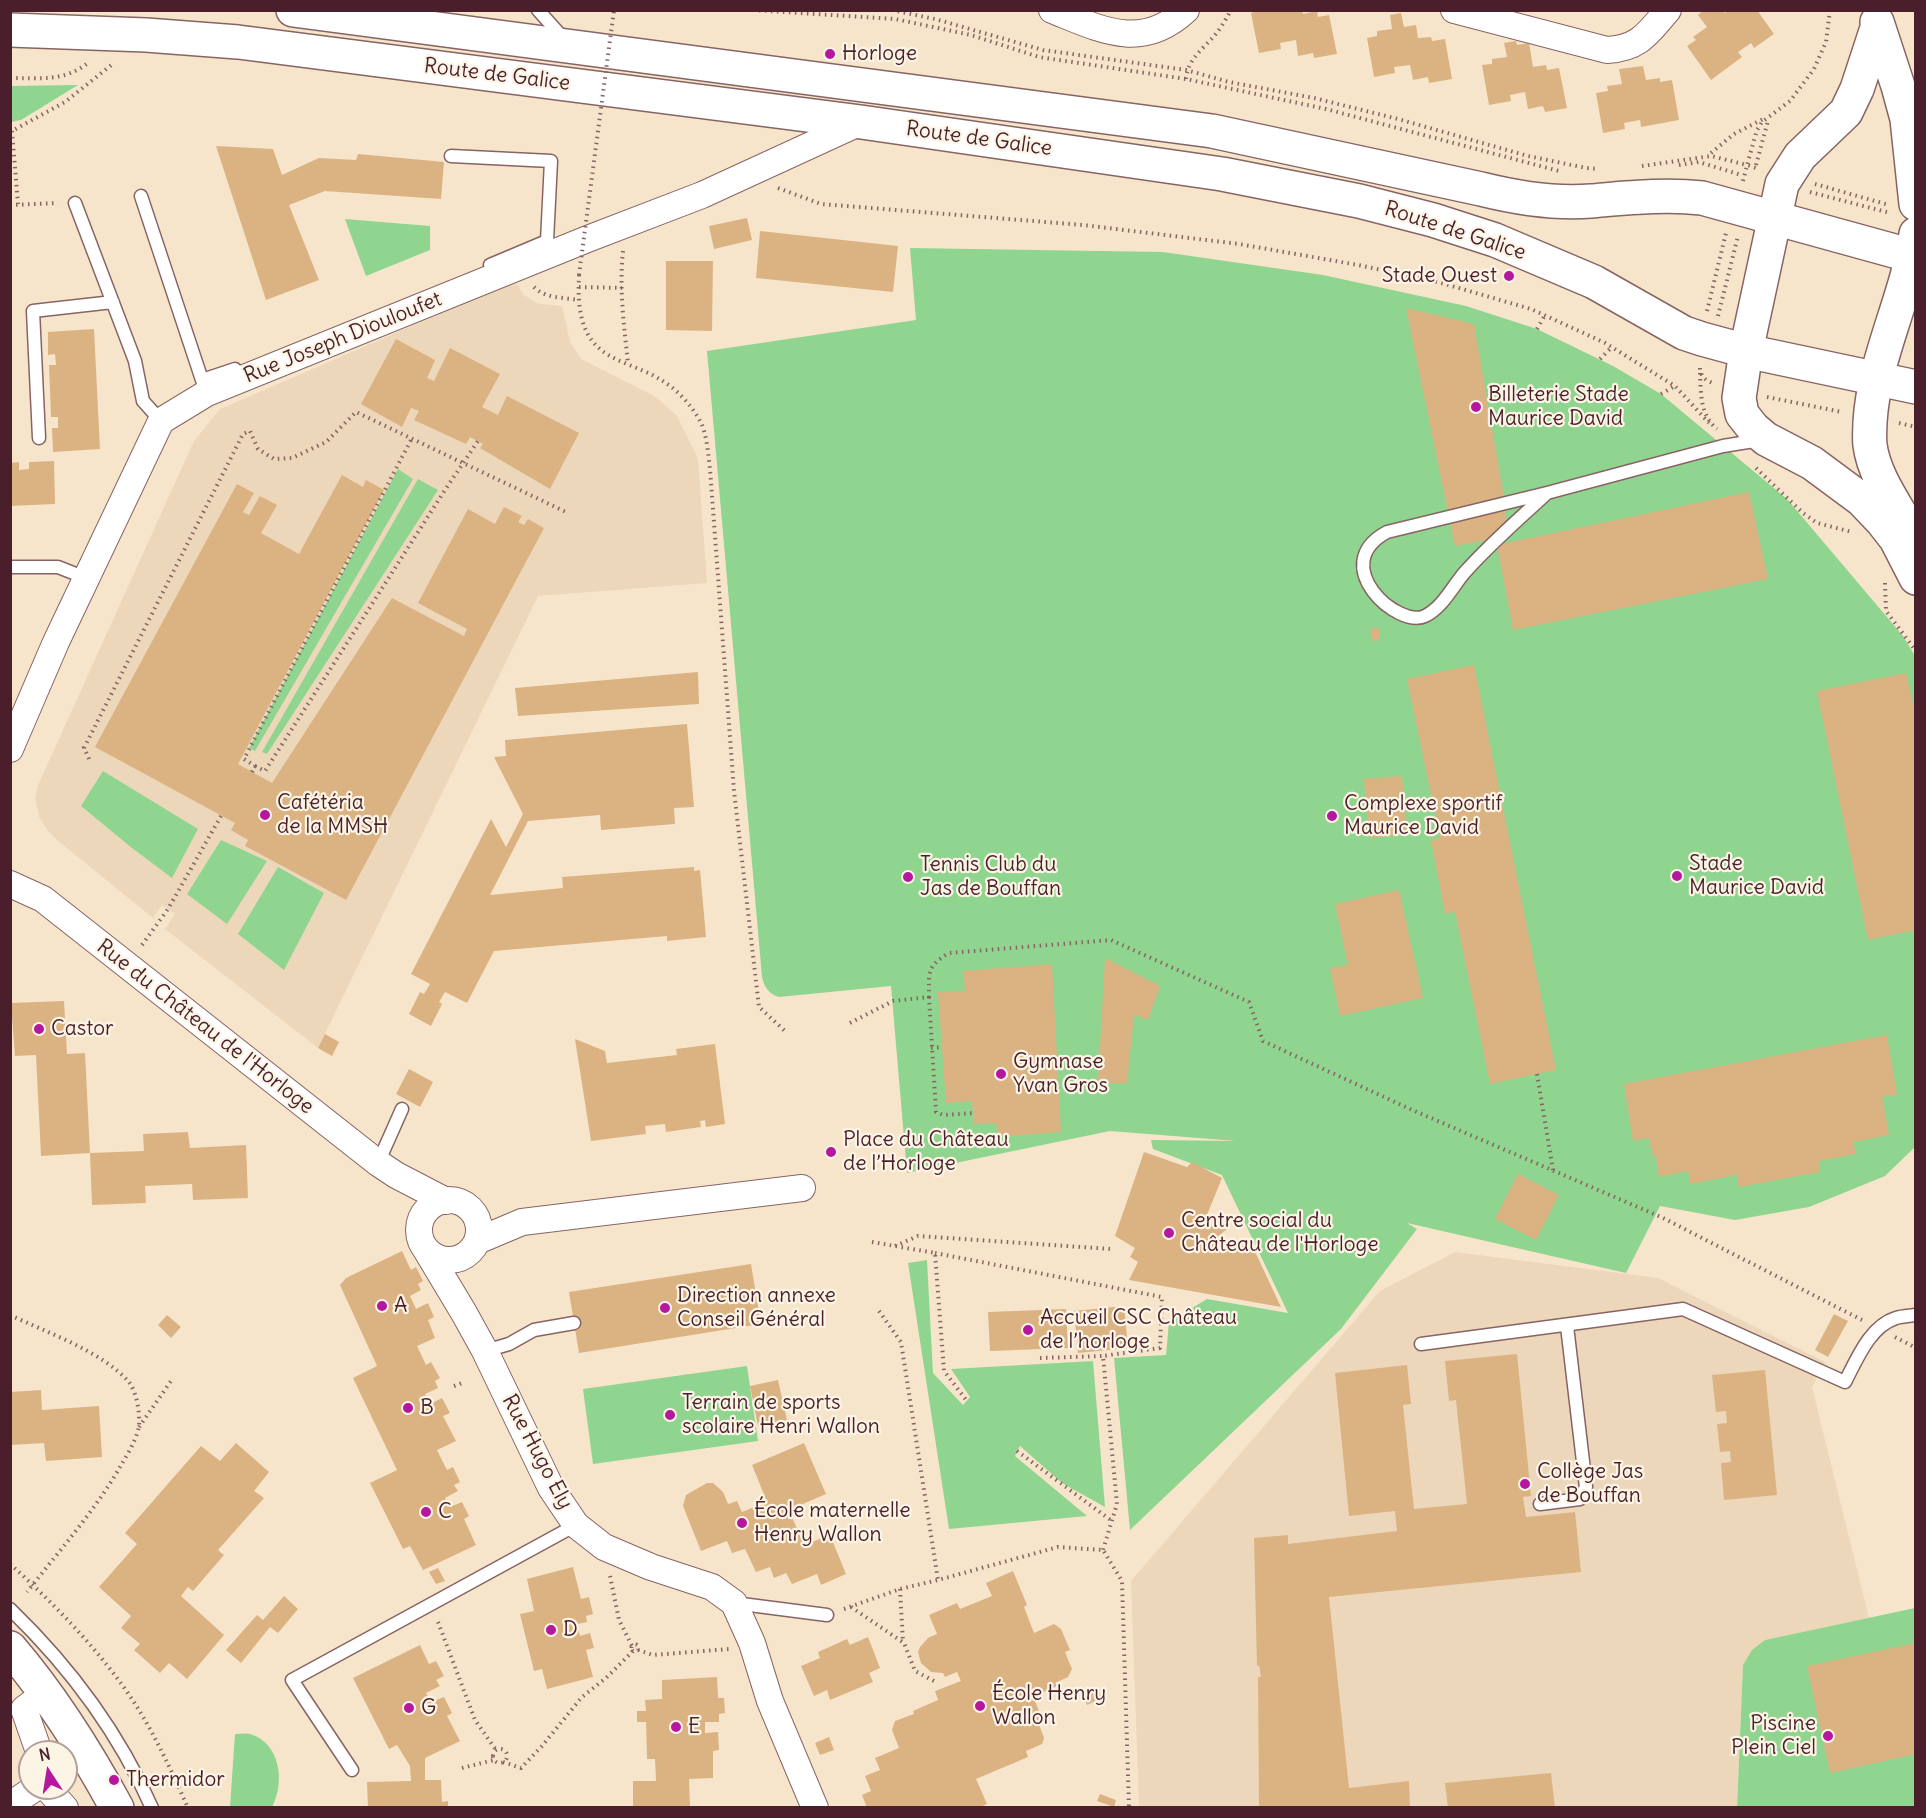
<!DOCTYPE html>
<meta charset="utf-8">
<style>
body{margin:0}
#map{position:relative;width:1926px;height:1818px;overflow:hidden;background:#f7e5cb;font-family:Delius,sans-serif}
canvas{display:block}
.frame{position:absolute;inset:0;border:12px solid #4a1f2b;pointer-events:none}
.north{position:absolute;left:18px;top:1740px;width:60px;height:60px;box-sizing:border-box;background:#fcf5e5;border:2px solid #b59f9b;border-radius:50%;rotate:348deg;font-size:16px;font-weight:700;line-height:24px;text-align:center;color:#4a1f2b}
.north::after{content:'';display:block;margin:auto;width:21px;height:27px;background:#b5179e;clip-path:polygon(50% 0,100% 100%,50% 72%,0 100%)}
</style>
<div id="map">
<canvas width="1926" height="1818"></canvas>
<div class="frame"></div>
<div class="north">N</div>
</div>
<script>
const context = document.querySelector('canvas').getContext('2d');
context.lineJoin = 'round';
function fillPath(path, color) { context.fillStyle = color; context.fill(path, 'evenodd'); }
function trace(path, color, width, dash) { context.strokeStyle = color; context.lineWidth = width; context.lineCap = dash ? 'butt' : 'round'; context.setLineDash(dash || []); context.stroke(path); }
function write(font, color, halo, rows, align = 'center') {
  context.font = font + ' Delius,sans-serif'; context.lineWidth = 4.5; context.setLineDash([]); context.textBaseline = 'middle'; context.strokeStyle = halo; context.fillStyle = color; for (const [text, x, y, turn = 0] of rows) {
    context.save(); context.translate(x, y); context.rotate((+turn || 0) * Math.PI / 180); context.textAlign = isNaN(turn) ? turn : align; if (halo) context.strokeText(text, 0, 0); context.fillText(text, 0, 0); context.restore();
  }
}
fillPath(new Path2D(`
 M511,283L518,285L523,294L533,301L541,304L562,306L570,342L581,359L656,397L677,416L698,458L707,583L538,596L318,1048L165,929L175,914L162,905L153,918L57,840L48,831L39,817L35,798L38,785L194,441L220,409Z
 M1455,1252L1658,1278L1825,1362L1812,1387L1869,1618L1765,1640L1743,1665L1737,1807H1139L1131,1581L1380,1291Z`), '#edd7ba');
fillPath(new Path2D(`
 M78,85L21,120L11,122V86Z
 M345,219L430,226V250L366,276Z
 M910,248L1163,252L1323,275L1466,306L1537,329L1613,366L1661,394L1787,499L1903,636L1915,656V1147L1885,1176L1809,1207L1735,1220L1660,1206L1626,1273L1407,1223L1417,1229L1341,1329L1130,1530L1114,1358L1166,1355L1169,1322L1207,1299L1288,1313L1222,1175L1153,1149L1151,1140L1236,1141L1110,1131L907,1173L891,986L779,997C769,994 764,987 762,977L707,351L916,320Z
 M398,469L413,479L255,751L249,748Z
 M418,479L438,490L267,754L262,752Z
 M103,771L198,829L172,878L132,848L81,806Z
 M221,840L267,861L227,924L187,894Z
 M278,867L324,893L284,970L238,934Z
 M927,1260L933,1373L963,1405L970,1397L951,1369L1093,1361L1105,1507L1062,1483L1020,1446L1015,1456L1087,1516L949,1529L908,1263Z
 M747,1366L758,1441L593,1464L583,1389Z
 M1915,1608V1807L1737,1808L1743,1665L1752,1650L1765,1640Z
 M235,1734C240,1734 245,1733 250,1734C281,1743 285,1783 272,1807H230Z`), '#90d58f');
fillPath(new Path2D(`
 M1262,10H1302L1303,14L1317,11L1318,17L1329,15L1337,54L1314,58L1313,53L1298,56L1296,40L1280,43L1281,49L1259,53L1251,13Z
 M1704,10H1723L1725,13L1729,10H1757L1774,34L1754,48L1751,43L1738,52L1742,57L1711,80L1687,46L1696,40L1693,37L1707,27L1698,15Z
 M1401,13L1404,27L1416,25L1418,38L1431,37L1432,41L1445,39L1452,79L1429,83L1428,77L1413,80L1410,65L1394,67L1395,73L1374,77L1367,38L1377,36V31L1392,29L1390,15Z
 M1516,41L1517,45L1529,43L1533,67L1546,65L1547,70L1559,68L1567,108L1545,112L1543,106L1528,109L1525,92L1510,95L1511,101L1489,105L1482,65L1492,64V59L1507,57L1504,43Z
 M1643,66L1646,80L1660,78V82L1672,80L1679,120L1641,127L1640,120L1624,123L1625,129L1603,133L1596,93L1608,91L1607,86L1622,84L1619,69Z
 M216,146L273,149L282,175L319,158L356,160L358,154L444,162L441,199L325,191L289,205L319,280L266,300Z
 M747,218L752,240L714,249L709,226Z
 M760,231L898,246L893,292L756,278Z
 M666,261H713L712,331L666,330Z
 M1406,308L1474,324L1504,498L1508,536L1455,546Z
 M94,329L100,449L53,452L52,428H58V417H51L49,365H56L55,354L48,355V332Z
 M396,339L435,360L427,378L434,381L450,348L500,374L482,407L498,415L507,396L579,433L550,489L480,448L483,444L470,437L466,444L414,420L419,411L411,408L402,427L361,404Z
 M54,461L55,504L10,506V463L19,462V470L29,469V462Z
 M342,475L363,487L366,480L384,490L238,764L272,783L392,598L464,636L467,629L418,603L468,509L495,524L504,507L522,516L518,522L524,525L528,519L544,528L346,900L245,846L248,840L231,830L235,823L95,747L237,484L254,493L243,512L249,515L260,496L277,505L261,533L299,554Z
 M1749,492L1768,579L1513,630L1497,545Z
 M1379,628L1380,640L1372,641L1370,629Z
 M1474,665L1556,1070L1490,1084L1455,912L1445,914L1431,840L1440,838L1407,679Z
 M698,672L699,704L518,716L515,688Z
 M1906,673L1916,718V930L1868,940L1817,691Z
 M687,724L694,807L674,808L675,824L601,830L600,815L528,821L490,895L563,888L562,877L694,867V871L700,870L706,937L667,941V936L494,951L467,1003L445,992L439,1002L442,1004L431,1026L409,1014L420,992L424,994L430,984L411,974L491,819L506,847L523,814L494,757L506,756L505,740Z
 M1402,776L1407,835L1369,838L1364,779Z
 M1399,890L1423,998L1340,1016L1330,968L1348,965L1335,904Z
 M1105,958L1160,986L1148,1020L1134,1015L1127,1083H1098Z
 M1052,964L1061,1132L998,1137L996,1123L974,1124L972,1101L946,1103L938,992L965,991L963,971Z
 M64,1001L67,1054L85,1053L90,1153L144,1151L143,1134L188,1132L190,1148L246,1145L248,1198L193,1200L192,1184L145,1186L146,1203L92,1205L90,1153L41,1156L36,1055L15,1056L11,1003Z
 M325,1034L339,1042L332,1056L318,1048Z
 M1887,1035L1897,1095L1882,1097L1889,1135L1853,1142L1856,1154L1819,1161L1820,1172L1739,1187L1737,1175L1690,1184L1688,1171L1659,1177L1655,1154L1652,1155L1649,1138L1633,1141L1624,1084Z
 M575,1039L605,1051L607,1063L677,1055L676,1049L715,1044L725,1124L706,1127L705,1120L700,1121L701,1127L666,1132L665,1124L645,1126L646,1134L591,1141Z
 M409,1069L433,1082L420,1107L396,1094Z
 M1144,1152L1187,1167L1192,1162L1222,1178L1203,1225L1227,1229L1216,1238L1229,1242L1230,1250L1251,1243L1281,1307L1129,1280L1138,1262L1130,1257L1135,1248L1115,1236Z
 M1518,1174L1559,1195L1536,1240L1495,1219Z
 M402,1251L411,1270L416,1267L423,1281L418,1284L421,1290L410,1296L416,1309L428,1303L434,1317L428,1320L435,1338L417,1346L426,1365L431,1362L440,1378L435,1381L438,1388L425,1394L430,1404L442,1398L450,1413L443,1416L456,1441L437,1450L447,1470L453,1467L460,1482L454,1485L458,1491L445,1498L450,1507L462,1502L469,1516L464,1519L476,1545L423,1570L410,1546L403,1549L370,1483L397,1470L353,1378L377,1366L340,1285L346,1278Z
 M751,1264L761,1324L579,1353L569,1292Z
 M1124,1306L1128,1348L1078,1353L1074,1311Z
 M1066,1309L1068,1348L990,1351L988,1312Z
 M1834,1314L1848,1321L1828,1357L1815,1350Z
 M167,1315L181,1327L171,1338L158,1325Z
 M1517,1354L1531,1496L1523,1497L1526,1517L1575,1512L1581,1572L1329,1597L1349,1788L1409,1781L1410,1808H1259L1258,1677H1261L1259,1665L1257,1666L1254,1538L1288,1535V1544L1397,1531L1395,1511L1349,1516L1335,1373L1407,1365L1411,1404L1403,1405L1414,1509L1467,1504L1456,1400L1449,1401L1445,1361Z
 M1765,1370L1777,1495L1724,1500L1721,1463L1731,1462L1730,1451L1720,1452L1717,1424L1727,1423L1726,1411L1716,1412L1712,1375Z
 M778,1380L787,1420L758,1426L750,1386Z
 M41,1390L42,1410L99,1406L102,1457L46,1461L44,1443L10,1445V1392Z
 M236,1443L269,1472L254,1491L264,1498L218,1550L224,1555L193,1591L188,1587L181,1596L224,1635L187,1679L169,1663L160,1673L134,1650L140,1644L121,1628L131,1616L99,1587L137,1544L125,1533L201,1446L220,1461Z
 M804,1443L826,1494L789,1510L804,1545L830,1535L846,1574L821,1585L817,1574L792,1584L786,1573L774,1578L770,1567L756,1572L745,1549L732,1553L727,1541L701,1551L683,1506L686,1495L707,1483H713L723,1492L728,1504L737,1501L742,1512L767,1502L752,1465Z
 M573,1567L581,1599L589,1597L593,1614L586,1616L587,1622L577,1624L580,1636L590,1633L594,1648L586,1650L593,1677L547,1689L542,1669L534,1671L520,1614L534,1611L527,1579Z
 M438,1568L445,1581L436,1584L429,1572Z
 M1013,1571L1027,1605L1024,1607L1034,1633L1054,1624L1061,1629L1070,1650L1065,1652L1072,1669L1068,1677L1055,1683L1057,1686L1037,1695L1035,1701L1043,1721L1038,1722L1044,1738L1042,1744L1026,1751L1028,1757L976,1779L987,1804L978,1808H867L862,1795L871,1791L865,1776L880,1770L875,1758L899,1748L892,1730L895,1721L914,1714L913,1711L938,1700L935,1691L961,1681L957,1672L945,1677L943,1673L931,1672L921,1663L918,1652L920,1647L928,1638L937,1634L929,1615L957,1603L960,1609L992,1596L986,1583Z
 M284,1596L298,1609L278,1633L270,1627L241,1663L226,1650L257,1615L263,1620Z
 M868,1637L880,1668L869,1673L873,1682L830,1700L827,1690L814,1696L801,1666L820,1658L818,1652L847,1639L850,1645Z
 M1916,1643V1754L1830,1773L1807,1666Z
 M420,1645L429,1664L436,1661L444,1676L436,1680L440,1686L426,1693L431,1702L444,1697L452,1713L447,1716L460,1741L425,1758V1780H441L442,1802L448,1801V1808H368L367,1782L411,1781L410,1766L397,1745L389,1749L353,1678Z
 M717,1677L718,1698H724L725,1713L719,1714V1722H705V1733L718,1732L719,1750L713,1751V1778L689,1779L690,1808H633V1781H656L655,1759H647L646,1722H637V1711H646L645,1700L662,1699V1680Z
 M1097,1687L1102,1698L1087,1705L1082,1694Z
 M829,1737L834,1750L820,1755L815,1743Z
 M1551,1773L1555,1808H1448L1445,1783Z
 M1100,1794L1116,1800L1114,1807L1097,1801Z`), '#dbb382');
const lane = new Path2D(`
 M538,10L564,39
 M451,156L551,161L547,241L490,265
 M141,196L204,386
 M75,203L135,361L143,401L161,421
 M202,380L235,369
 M39,438L33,311L113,302
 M1547,493C1519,519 1490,544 1465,572C1452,587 1443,607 1425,616C1398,629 1326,565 1387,532L1547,493L1723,446L1760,440
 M10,567H58L86,578
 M378,1163L402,1109
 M1421,1344L1683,1309L1845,1382C1857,1359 1870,1326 1896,1318C1902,1316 1909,1316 1916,1315
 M485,1351L509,1344L534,1330L574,1323
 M1540,1504L1580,1499L1586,1487L1567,1326
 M734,1603L827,1615
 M10,1609C69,1666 119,1733 152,1808
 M352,1770L292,1680L576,1525`);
const street = new Path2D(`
 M1052,10C1100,29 1141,52 1186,10
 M1454,10L1607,50C1640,48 1648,33 1668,10
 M10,749L56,642L161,421L207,393L590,238L702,195L861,122
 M10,884L43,899L378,1163L396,1175L446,1201
 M419 1230a30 30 0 1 1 60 0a30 30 0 1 1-60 0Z
 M477,1241L522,1222L802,1188
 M425,1248L464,1313L485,1351L551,1488L576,1525L604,1547L651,1567L712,1587L734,1603L752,1643L770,1701L815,1808
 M39,1752L24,1709L46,1693
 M47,1788L65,1808
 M10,1805L35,1788`);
const secondary = new Path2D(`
 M1877,22L1898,86L1907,119L1916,204
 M1878,25L1857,89L1846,112L1800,156L1782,184L1746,351L1739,398L1742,414L1753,428L1766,439L1812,463L1862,500L1882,521L1896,539L1916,578
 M1913,536C1898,508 1874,477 1870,445C1869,438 1870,429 1870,422C1874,357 1907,298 1916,234
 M10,1648C52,1697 86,1751 117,1808`);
const primary = new Path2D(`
 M293,10L1212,131L1481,189C1517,198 1553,204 1591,201C1628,198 1664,194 1702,198L1916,257
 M10,30L146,35L238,42L861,122L1222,174L1359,201L1433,220L1495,240L1594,282L1684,333L1702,339L1746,351L1916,387`);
trace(lane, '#876463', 15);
trace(street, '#876463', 28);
trace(secondary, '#876463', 36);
trace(primary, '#876463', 36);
trace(new Path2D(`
 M753,10L895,19L971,35L1039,57L1186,79L1326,109L1559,171
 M892,10L935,19L1043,50L1186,70L1229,82L1314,98L1398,119L1528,156L1586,168L1599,169
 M10,78C40,78 65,82 89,62
 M1186,79C1187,60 1203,49 1215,35C1221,28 1226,19 1231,10
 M12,131L18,204
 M10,132L65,102L114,63
 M1711,153L1734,134L1763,119
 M1679,165L1699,162L1741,175
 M1756,165L1768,121
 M1642,166L1711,156L1747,165L1757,130L1762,122L1790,101L1814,69L1826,42L1830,10
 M1743,181L1747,165L1759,169
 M1815,184L1889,205
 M778,188L821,204L1083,225L1239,244L1358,265L1438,282L1531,309L1605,343L1675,386L1709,423
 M1810,192L1890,213
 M10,205L58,203
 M623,251C619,288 624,326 628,363
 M579,275C578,297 578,323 593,342C609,362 640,366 661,380C677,389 690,404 699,419C707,432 708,454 710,469L734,791L759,1007L785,1031
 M534,287C546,299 563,297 578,300
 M579,287L622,288
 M1707,311L1726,233
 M1718,316L1738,236
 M1537,329L1545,315
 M1600,359L1612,347
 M1700,368C1700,376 1707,382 1714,383
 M1700,373C1701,394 1700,415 1717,429
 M1661,394L1675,386
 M1767,397L1842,412
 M1899,423L1916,427
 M1756,468L1803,513L1817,523L1852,532
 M1885,583L1886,611L1916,651
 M89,759L84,748L243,434L250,431L258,449L274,459L292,458L326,442L356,412L568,513
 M255,766L265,771L445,490L478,441
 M252,772L255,766L244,759L411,440
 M142,945L168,909L221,816
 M929,997L936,1112L943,1115L973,1113
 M850,1023L893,1001L929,997C929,972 926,967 949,953L1111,940L1249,1002L1263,1041L1410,1109L1661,1217L1862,1320
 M931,1048L942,1047
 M1537,1074L1553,1170
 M872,1242L935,1253L944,1371L967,1401
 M895,1246L918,1236L1111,1249
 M935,1253L1162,1297L1160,1348L1103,1356
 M879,1311L901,1342L938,1580
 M10,1315C46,1332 103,1352 129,1382C137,1393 140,1413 139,1426C136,1441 127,1455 120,1467C94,1512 59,1551 27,1592
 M1895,1337L1916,1348
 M1040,1358L1103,1356L1117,1504L1103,1550
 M454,1386L465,1382
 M139,1427L171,1381
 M1017,1451L1112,1521
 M10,1564C49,1599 86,1637 117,1678C147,1717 168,1763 188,1808
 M610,1576L619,1620L632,1646
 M900,1589L903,1642
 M851,1607L904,1643L915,1671L934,1681
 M844,1609L900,1589L938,1580L1058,1547L1103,1550L1122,1581L1129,1808
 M438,1622L475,1720L496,1750
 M631.5 1648a3.5 3.5 0 1 1 7 0a3.5 3.5 0 1 1-7 0Z
 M638,1650L653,1655L729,1649
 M493 1756a7 7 0 1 1 14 0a7 7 0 1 1-14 0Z
 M503,1762L521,1768L542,1746L582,1697L606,1678L633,1651
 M462,1768L494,1760`), '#876463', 4, [1.5, 4.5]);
trace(lane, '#fff', 12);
trace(street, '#fff', 26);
trace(secondary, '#fff', 33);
trace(primary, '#fff', 33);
trace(new Path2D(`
 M579,275L614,10`), '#876463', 4, [1.5, 4.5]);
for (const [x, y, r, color] of [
 [830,54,6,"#b5179e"],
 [1509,276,6,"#b5179e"],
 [1476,407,6,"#b5179e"],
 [265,815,6,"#b5179e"],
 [1332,816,6,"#b5179e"],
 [1677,876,6,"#b5179e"],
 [908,877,6,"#b5179e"],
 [39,1029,6,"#b5179e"],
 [1001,1074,6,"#b5179e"],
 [831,1152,6,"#b5179e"],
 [1169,1233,6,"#b5179e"],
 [382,1306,6,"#b5179e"],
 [665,1308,6,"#b5179e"],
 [1028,1330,6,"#b5179e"],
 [408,1408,6,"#b5179e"],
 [670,1415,6,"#b5179e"],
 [1525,1484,6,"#b5179e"],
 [426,1512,6,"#b5179e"],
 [742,1523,6,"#b5179e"],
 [551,1630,6,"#b5179e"],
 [980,1706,6,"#b5179e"],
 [409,1708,6,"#b5179e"],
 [676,1727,6,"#b5179e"],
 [1828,1736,6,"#b5179e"],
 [114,1780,6,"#b5179e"]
]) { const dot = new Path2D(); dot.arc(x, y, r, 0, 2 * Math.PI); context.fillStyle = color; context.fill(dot); trace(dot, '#fcf5e5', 2); }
write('21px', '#4a1f2b', '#fcf5e5', [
 ["Horloge",842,54],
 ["Stade Ouest",1497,276,"right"],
 ["Billeterie Stade",1488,395],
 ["Maurice David",1488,419],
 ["Cafétéria",277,803],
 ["de la MMSH",277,827],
 ["Complexe sportif",1344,804],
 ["Maurice David",1344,828],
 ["Stade",1689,864],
 ["Maurice David",1689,888],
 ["Tennis Club du",920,865],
 ["Jas de Bouffan",920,889],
 ["Castor",51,1029],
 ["Gymnase",1013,1062],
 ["Yvan Gros",1013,1086],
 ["Place du Château",843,1140],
 ["de l’Horloge",843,1164],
 ["Centre social du",1181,1221],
 ["Château de l'Horloge",1181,1245],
 ["Direction annexe",677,1296],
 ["Conseil Général",677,1320],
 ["A",394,1306],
 ["Accueil CSC Château",1040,1318],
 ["de l’horloge",1040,1342],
 ["Terrain de sports",682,1403],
 ["scolaire Henri Wallon",682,1427],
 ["B",420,1408],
 ["Collège Jas",1537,1472],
 ["de Bouffan",1537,1496],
 ["École maternelle",754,1511],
 ["Henry Wallon",754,1535],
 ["C",438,1512],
 ["D",563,1630],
 ["École Henry",992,1694],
 ["Wallon",992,1718],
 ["G",421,1708],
 ["Piscine",1816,1724,"right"],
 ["Plein Ciel",1816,1748,"right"],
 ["E",688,1727],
 ["Thermidor",126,1780]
], 'left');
write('21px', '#4a1f2b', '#fcf5e5', [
 ["Route de Galice",497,75,7],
 ["Route de Galice",979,139,8],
 ["Route de Galice",1455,231,18],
 ["Rue Joseph Diouloufet",343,338,-22],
 ["Rue du Château de l'Horloge",205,1027,38],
 ["Rue Hugo Ely",537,1452,62]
]);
</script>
